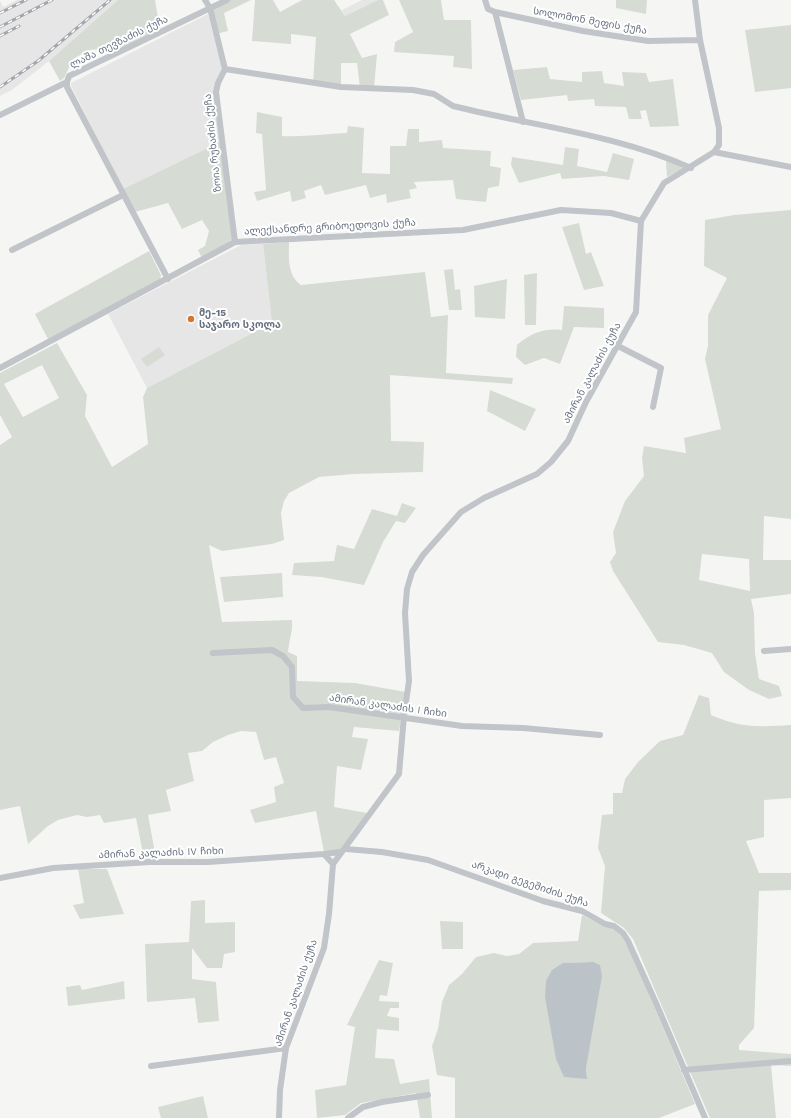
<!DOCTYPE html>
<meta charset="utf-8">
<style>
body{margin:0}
canvas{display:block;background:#f5f6f3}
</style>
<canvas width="791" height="1118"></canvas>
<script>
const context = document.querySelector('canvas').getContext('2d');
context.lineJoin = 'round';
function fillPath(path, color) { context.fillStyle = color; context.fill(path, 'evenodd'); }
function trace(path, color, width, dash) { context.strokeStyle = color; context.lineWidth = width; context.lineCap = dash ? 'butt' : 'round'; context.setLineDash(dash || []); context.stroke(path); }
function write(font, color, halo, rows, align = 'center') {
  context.font = font + ' "Work Sans","Noto Sans Georgian",sans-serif'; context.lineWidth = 4; context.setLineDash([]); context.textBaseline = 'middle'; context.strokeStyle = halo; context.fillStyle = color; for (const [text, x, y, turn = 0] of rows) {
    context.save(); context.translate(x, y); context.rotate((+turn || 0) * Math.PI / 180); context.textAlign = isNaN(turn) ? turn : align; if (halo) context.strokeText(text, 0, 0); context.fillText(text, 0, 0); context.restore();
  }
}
fillPath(new Path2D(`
 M17,0H118L49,61L12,90L0,96V1L3,7Z
 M362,0H378L345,16L342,10Z
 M208,14L223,70L215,83L213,93L220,142L123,189L71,86V83Z
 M263,244L272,323L147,388L108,314L241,245Z`), '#e6e6e6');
fillPath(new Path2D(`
 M118,0H155L160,29L123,47L89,50L73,59L64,78L60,81L49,61Z
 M227,0H251L224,13L228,31L216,34L210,9Z
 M255,0H273L280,12L302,0H334L345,16L378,0H383L389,15L350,34L362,58L377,54L374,88H360L357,63H341V87L313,83L316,37L291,34V44L252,41Z
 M399,0H441L444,20H471L472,69L453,67L454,56L394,52L395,42L413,32Z
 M616,0H647L646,14L616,8Z
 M791,25V88L755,92L745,30Z
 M547,67L550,79L582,82V72L602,71L604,83L624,86L622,72L646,73L649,82L673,79L679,126L650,127L646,110L640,111L642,119H629L626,107L595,106L594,99L568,101L567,95L521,100L513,70Z
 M257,112L282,117V136C303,137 325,134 347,133L348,126L364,128L362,173L390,174V146H406L408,129H419V142L442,140L443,148L491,151L490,166L501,168L499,186L488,188L486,202L456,199L453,180L414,182L417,188L409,190L411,198L387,203L386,194L370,198L366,185L325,195L321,185L304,191L306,198L292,202L290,191L257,201L254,192L266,190L262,134L256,133Z
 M220,142L232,240L202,258L198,250L205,246L209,231L202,220L182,229L168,203L135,212L123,189Z
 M565,147L579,149L577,166L607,172L613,153L634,159L629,180L604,176L562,179L560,173L519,183L511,165L512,157L563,165Z
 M668,160L681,166L682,169L667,177L666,162Z
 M791,210V519L764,516L763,560H791V594L751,599L754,613L755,653L759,679L779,686L782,696L769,699L749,690L724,672L712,653L684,645L658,642L613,571L610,562L616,553L613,532L625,501L644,476L642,458L644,446L686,453L684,438L721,429L705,359L708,346V315L727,278L704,266L705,220L734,215ZM702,554L749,559L750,591L699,580Z
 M579,223L586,254L591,252L604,286L584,290L562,227Z
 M289,242C289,258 287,275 301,285L425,272L431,317L448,315L446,373L513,378L512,384L390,375L391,441L424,442L423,472L353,474L319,477L289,493L284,501L281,513L284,540L272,544L222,551L209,545L222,622L292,620C293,631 289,640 288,652L297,656V681L355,683L406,692L399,731L354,727L352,737L368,739L361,770L337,766L334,807L367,813L341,850L324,852L316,811L255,823L250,810L276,802L274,787L284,783L276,757L264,760L256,732L241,731L228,735L213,742L202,751L188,753L194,781L166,790L171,811L148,815L156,858L144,859L136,818L104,823L100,815L87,817L77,815L58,820L48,826L28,844L20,806L0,810V445L12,437L0,415V373L57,343L87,395L85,416L112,467L148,444L143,397L147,388L272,323L263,244ZM42,365L59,398L23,417L4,384Z
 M149,251L161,275L160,280L48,339L35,314Z
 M453,269L455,290L460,289L462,310H449L444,270Z
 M537,273L536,325H525L524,275Z
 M507,279L505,319L475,317L474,286Z
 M564,306L604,308V328L574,327L560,364L544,358L525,365L516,357L517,345C531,333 544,328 562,330Z
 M159,347L165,355L147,367L141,359Z
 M490,390L536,409L525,431L487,411Z
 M402,503L416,508L405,523L396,521L383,542L364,585L321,577L292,575L294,563L334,561L337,545L354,549L372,509L397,516Z
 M282,573L283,597L224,602L220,577Z
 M699,695L709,698L711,715C741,728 759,727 791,725V798L764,800V837L746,841L759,873H791V890L759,891L754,1028L739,1045V1050L791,1054V1066L771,1065L776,1118H710L633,939L624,928L601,913L605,866L598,848L602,815L613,814V793H622L625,779L638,762L660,741L683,735Z
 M78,869H107L124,914L80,919L73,905L84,903Z
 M205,900V923L235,922V952L224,954L222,968H207L192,948V979L216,982L219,1021L198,1023L195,998L147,1002L145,944L189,942L191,901Z
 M582,915L603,926L615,929L620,933L633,956L695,1104L659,1118H455V1078L437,1075L432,1046L438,1029L442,1002L449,985L462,974L476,957L494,953L507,956L519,954L533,943L578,941ZM593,962L586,1068L587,1078L564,963Z
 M440,921L463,922V949H442Z
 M379,960L393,963L387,996L380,995L379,1001L399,1002V1008H390L387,1016L399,1018V1031L377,1029L375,1058L394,1059L400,1084L429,1079L432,1118H420L416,1093L361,1103L345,1115L317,1118L315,1090L346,1085L355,1027L347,1025Z
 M124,981L125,999L68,1006L66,987L80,985L82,990Z
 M203,1096L208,1118H161L158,1107Z`), '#d6dcd4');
fillPath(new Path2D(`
 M593,962L600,965L602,976L586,1068L587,1079L564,1077L556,1059L545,997L546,981L552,970L563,963Z`), '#bbc3c9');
trace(new Path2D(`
 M205,0L210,8L225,69L218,83L216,92L235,242
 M485,0L488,9L495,12L583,31L648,41L700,40
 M495,12L523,122
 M225,69L341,87L413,90L434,94L453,106L470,110C544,127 622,137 691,168
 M67,82V87L168,279
 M0,115L67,82L69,76L227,0
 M714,152L791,167
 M12,250L123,195
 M618,346L661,368L653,407
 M0,368L235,242L463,230L561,210L611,213L641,221
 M764,651L791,649
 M213,653L272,650L283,656L292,667L293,697L303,708L329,707L462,726L523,728L600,735
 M346,849L382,852L428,860L543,901L582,911L605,924L614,926L623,933L628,941L656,1003L705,1118
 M324,854L340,852
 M0,878L53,868L150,862H208L324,854L333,864
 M151,1066L286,1048
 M684,1070L791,1061
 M279,1118L280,1090L286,1048L324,948L329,914L333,864L399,774L404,716L409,681L405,613L407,589L412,572L423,555L461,512L484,498L537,474L551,462L568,441L586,402L636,312L641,221L664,183L714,152L719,145V128L700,40L695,0
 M348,1118L363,1107L382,1102L428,1095`), '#c1c4c8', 6);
const rail = new Path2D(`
 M0,13L26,0
 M0,27L52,0
 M0,36L19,26
 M0,87L38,61L110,0`);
trace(rail, '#a3a6ac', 3);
trace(rail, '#fff', 1.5, [4.5]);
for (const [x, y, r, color] of [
 [191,319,4,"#d37635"]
]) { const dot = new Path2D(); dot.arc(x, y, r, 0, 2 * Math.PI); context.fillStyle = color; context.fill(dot); trace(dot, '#fff', 1.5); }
write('10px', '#677181', '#fff', [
 ["სოლომონ მეფის ქუჩა",590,21,10],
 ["ლაშა თევზაძის ქუჩა",119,42,-26],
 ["ზოია რუხაძის ქუჩა",213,143,-96],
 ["ალექსანდრე გრიბოედოვის ქუჩა",330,227,-3],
 ["ამირან კალაძის ქუჩა",592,373,-62],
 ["ამირან კალაძის I ჩიხი",388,706,8],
 ["ამირან კალაძის IV ჩიხი",161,853,-2],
 ["არკადი გეგეშიძის ქუჩა",530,884,19],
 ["ამირან კალაძის ქუჩა",296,993,-71]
]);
write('bold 10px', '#677181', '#fff', [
 ["მე-15",199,313],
 ["საჯარო სკოლა",199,325]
], 'left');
</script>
